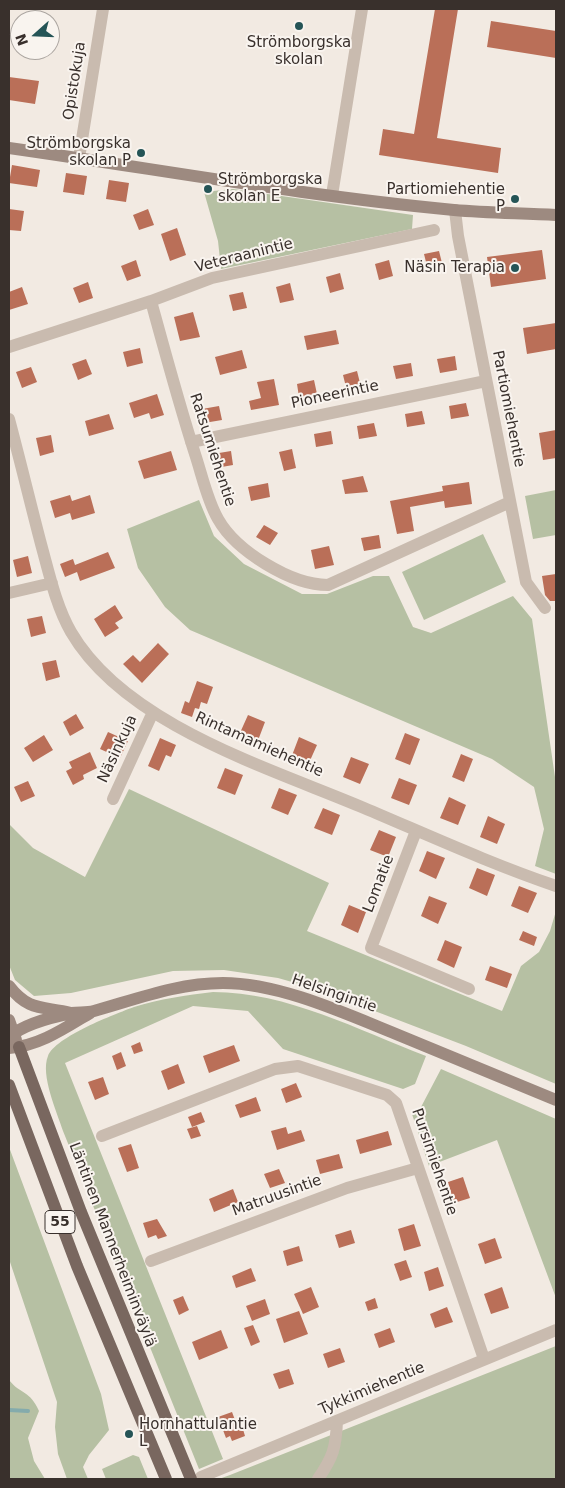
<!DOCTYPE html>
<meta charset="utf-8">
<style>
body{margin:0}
#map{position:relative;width:565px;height:1488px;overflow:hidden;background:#f2eae2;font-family:"DejaVu Sans",sans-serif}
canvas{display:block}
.frame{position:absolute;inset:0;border:10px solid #39302c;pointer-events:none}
.north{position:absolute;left:10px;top:10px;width:50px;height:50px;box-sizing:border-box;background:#f9f4ef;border:1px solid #aca6a1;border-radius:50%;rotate:250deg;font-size:14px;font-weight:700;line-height:20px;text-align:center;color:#39302c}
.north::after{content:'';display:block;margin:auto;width:18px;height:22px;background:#255456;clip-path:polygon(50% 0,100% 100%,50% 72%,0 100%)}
</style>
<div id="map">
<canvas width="565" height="1488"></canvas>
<div class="frame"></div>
<div class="north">N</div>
</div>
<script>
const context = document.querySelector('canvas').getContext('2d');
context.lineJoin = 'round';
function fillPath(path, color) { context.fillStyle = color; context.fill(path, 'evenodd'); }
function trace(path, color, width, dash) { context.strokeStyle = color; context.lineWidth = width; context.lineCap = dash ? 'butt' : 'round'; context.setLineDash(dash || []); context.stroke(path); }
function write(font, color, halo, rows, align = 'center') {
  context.font = font + ' "DejaVu Sans",sans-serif'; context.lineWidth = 4; context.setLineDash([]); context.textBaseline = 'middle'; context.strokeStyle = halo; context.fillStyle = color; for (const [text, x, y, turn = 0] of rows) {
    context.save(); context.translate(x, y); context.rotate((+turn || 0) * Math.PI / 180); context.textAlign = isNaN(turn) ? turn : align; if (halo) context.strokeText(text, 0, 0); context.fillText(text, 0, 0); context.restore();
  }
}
fillPath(new Path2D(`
 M233,189L413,215L412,229L221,269L218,241L204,192Z
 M556,490V535L533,539L525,496Z
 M199,500L214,536L244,564L302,594H327L373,576H389L413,627L431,633L513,596L532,619L556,784V874L535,866L544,829L534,787L492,759L190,630L165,607L138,568L127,529Z
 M483,534L506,582L424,620L402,572Z
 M129,789L329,883L307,931L502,1011L521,966L539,952L550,931L556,911V1084L466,1046L320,990L278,978L224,970L173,971L71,993L34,996L15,980L9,965V824L33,848L85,877Z
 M213,992C287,992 358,1030 426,1056L415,1084L403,1089L283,1049L248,1011L193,1006L65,1063L223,1459L199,1469L63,1131C57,1112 40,1075 48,1056C55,1037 115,1014 134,1007C159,999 187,995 213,992Z
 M441,1069L556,1119V1298L497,1140L429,1166L411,1111L421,1107Z
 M9,1147L101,1394L109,1430L89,1455L83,1467L88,1479H67L58,1454L55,1427L57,1402L9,1259Z
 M556,1346V1479H219L230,1475Z
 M9,1380C21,1395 30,1390 39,1411L28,1438L34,1461L45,1479H9Z
 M133,1455L139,1457L148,1479H106L102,1469Z`), '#b6c0a3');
trace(new Path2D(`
 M9,1410L28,1411`), '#84abac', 4);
fillPath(new Path2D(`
 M435,9H458L437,138L501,148L498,173L379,155L383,129L414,134Z
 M491,21L556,31V58L487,47Z
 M9,77L39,81L35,104L9,100Z
 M12,165L40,170L37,187L9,183Z
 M66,173L87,176L84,195L63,192Z
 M109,180L129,183L126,202L106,199Z
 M9,209L24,211L21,231L9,230Z
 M148,209L154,225L139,230L133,215Z
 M177,228L186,255L170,261L161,234Z
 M542,250L546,279L491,287L487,257Z
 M439,251L443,267L428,270L424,254Z
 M136,260L141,276L127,281L121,266Z
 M389,260L393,276L379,280L375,264Z
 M340,273L344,289L330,293L326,277Z
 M88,282L93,298L79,303L73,288Z
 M290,283L294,300L280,303L276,287Z
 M22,287L28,304L9,310V292Z
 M243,292L247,308L233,311L229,295Z
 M193,312L200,337L180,341L174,317Z
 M556,323V349L527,354L523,328Z
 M336,330L339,344L307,350L304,336Z
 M140,348L143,363L127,367L123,352Z
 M242,350L247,368L220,375L215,357Z
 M455,356L457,370L440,373L437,359Z
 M86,359L92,374L78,380L72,364Z
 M411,363L413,376L396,379L393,366Z
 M31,367L37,382L22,388L16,372Z
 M357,371L361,387L347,391L343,375Z
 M274,379L279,405L251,410L249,401L261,398L257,382Z
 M314,380L317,394L299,397L297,384Z
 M157,394L164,415L151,419L149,413L134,418L129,403Z
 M466,403L469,416L451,419L449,406Z
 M219,406L222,420L204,423L202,409Z
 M422,411L425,424L407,427L405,414Z
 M109,414L114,429L89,436L85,421Z
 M374,423L377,436L359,439L357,426Z
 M556,430V458L543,460L539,433Z
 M331,431L333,444L316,447L314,434Z
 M51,435L54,452L40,456L36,438Z
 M292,449L296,468L284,471L279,452Z
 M171,451L177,470L144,479L138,461Z
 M231,451L233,465L216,468L213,454Z
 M363,476L368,492L345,494L342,480Z
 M469,482L472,504L445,508L444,501L410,507L414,531L397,534L390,501L443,491L442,486Z
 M268,483L270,497L251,501L248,487Z
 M70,495L72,501L90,495L95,513L72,520L70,513L55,518L50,501Z
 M264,525L278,533L270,545L256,537Z
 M379,535L381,548L364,551L361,538Z
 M329,546L334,565L315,569L311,550Z
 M108,552L115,568L80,581L77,572L65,577L60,564L73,559L75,565Z
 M28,556L32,573L17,577L13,560Z
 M556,574V601H550L545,595L542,576Z
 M115,605L123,618L115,623L119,628L105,637L94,619Z
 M42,616L46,633L31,637L27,619Z
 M158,643L169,654L142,683L123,664L133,655L140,662Z
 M56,660L60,677L46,681L42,663Z
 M197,681L213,687L207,704L201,702L199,709L195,708L192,717L181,713L185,701L189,703Z
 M76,714L84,728L70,736L63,722Z
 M248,715L265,722L257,743L239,735Z
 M108,732L128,741L120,758L100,749Z
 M405,733L420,739L410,765L395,759Z
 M44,735L53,750L33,762L24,748Z
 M299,737L317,745L308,765L291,758Z
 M160,738L176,745L171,757L166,755L159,771L148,766Z
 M90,752L97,768L83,775L84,779L73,785L66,771L72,768L69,762Z
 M461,754L473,759L464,782L452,777Z
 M351,757L369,764L360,784L343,777Z
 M225,768L243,775L235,795L217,788Z
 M399,778L417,785L409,805L391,798Z
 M28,781L35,796L21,802L14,787Z
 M279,788L297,795L288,815L271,808Z
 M449,797L466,805L458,825L440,818Z
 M323,808L340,815L332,835L314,828Z
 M488,816L505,824L497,844L480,837Z
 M379,830L396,837L388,857L370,850Z
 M427,851L445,858L436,879L419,871Z
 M477,868L495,875L487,896L469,888Z
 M519,886L537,893L528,913L511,906Z
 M429,896L447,903L438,924L421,916Z
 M349,905L366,912L358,933L341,925Z
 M523,931L537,937L534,946L519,940Z
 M445,940L462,947L454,968L437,960Z
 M490,966L512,974L507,988L485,980Z
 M140,1042L143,1051L134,1054L131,1046Z
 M234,1045L240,1061L209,1073L203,1056Z
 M121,1052L126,1066L117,1070L112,1056Z
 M178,1064L185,1083L168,1090L161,1071Z
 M103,1077L109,1094L95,1100L88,1082Z
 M296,1083L302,1097L286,1103L281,1089Z
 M256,1097L261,1111L240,1118L235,1105Z
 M201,1112L205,1122L192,1127L188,1117Z
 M197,1126L201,1136L191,1139L187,1129Z
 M286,1127L288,1134L301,1130L305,1141L277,1150L271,1131Z
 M388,1131L392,1145L360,1154L356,1140Z
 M131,1144L139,1168L127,1172L118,1148Z
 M339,1154L343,1168L320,1174L316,1160Z
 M279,1169L285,1183L270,1188L264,1174Z
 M463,1177L470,1198L454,1203L448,1182Z
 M233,1189L238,1202L214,1212L209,1199Z
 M157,1219L167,1236L158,1239L156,1235L148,1238L143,1223Z
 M414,1224L421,1246L404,1251L398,1229Z
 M351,1230L355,1243L339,1248L335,1235Z
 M495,1238L502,1258L485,1264L478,1244Z
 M299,1246L303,1261L287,1266L283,1251Z
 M406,1260L412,1277L400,1281L394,1264Z
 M438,1267L444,1286L429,1291L424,1272Z
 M251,1268L256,1281L236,1288L232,1276Z
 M311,1287L319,1307L303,1314L294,1294Z
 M502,1287L509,1308L491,1314L484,1294Z
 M183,1296L189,1310L179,1315L173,1300Z
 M375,1298L378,1308L368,1311L365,1302Z
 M265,1299L270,1314L252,1321L246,1306Z
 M447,1307L453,1322L435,1328L430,1314Z
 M299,1311L308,1334L284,1343L276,1319Z
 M253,1325L260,1342L251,1346L244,1328Z
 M390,1328L395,1342L379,1348L374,1334Z
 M221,1330L228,1348L199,1360L192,1342Z
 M340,1348L345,1362L328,1368L323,1354Z
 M289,1369L294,1384L279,1389L273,1374Z
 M232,1412L238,1428L242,1426L245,1436L232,1441L230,1436L226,1438L218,1417Z`), '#ba6f58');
trace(new Path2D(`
 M79,158L103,9
 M332,195L362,9
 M455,210L458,236L526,582L545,608
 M151,301C165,352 179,404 195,454C202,475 207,500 218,519C236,551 291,585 328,585L510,502
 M9,347L151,301L212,278L434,230
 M9,419C20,460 30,502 41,544C49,573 56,606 71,632C125,725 270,768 364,808C428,835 491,864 556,886
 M191,442L486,381
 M9,593L52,583
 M113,799L153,712
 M416,831L371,948L469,989
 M102,1136L275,1069L298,1066L387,1095L396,1103L484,1359
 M151,1261L347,1188L418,1168
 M201,1477L556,1330
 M318,1479C333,1457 336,1448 337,1421`), '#c9bbaf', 12);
trace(new Path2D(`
 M9,148C157,169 305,196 454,210C488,213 522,213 556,215
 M9,986C29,1012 43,1006 71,1013
 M9,1020L16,1040
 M9,1037C24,1024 52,1017 72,1013C79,1012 87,1013 94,1011C137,999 178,983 223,983C279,983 344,1013 396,1034C449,1056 503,1078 556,1100
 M9,1048C39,1046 65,1028 90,1013`), '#9d8a80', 12);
trace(new Path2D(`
 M19,1047L81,1212L191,1479
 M9,1085L77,1266L166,1479`), '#79675f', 12);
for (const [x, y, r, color] of [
 [299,26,5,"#255456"],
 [141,153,5,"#255456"],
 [208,189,5,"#255456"],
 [515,199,5,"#255456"],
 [515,268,5,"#255456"],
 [129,1434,5,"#255456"]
]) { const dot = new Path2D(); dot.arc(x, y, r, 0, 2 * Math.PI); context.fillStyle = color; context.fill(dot); trace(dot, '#f9f4ef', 2); }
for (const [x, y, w] of [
 [60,1222,30]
]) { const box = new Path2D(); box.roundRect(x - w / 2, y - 11.5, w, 23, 4); context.fillStyle = '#f9f4ef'; context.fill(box); trace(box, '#39302c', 1); }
write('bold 14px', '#39302c', null, [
 ["55",60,1222]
]);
write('15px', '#39302c', '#f9f4ef', [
 ["Strömborgska",299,43,"center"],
 ["skolan",299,60,"center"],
 ["Strömborgska",131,144],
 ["skolan P",131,161],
 ["Strömborgska",218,180,"left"],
 ["skolan E",218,197,"left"],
 ["Partiomiehentie",505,190],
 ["P",505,207],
 ["Näsin Terapia",505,268],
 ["Hornhattulantie",139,1425,"left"],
 ["L",139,1442,"left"]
], 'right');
write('15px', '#39302c', '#f9f4ef', [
 ["Opistokuja",75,81,-81],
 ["Veteraanintie",244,256,-14],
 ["Pioneerintie",335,395,-12],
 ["Partiomiehentie",508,409,79],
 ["Ratsumiehentie",212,450,72],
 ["Rintamamiehentie",259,745,24],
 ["Näsinkuja",118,749,-65],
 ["Lomatie",379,884,-69],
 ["Helsingintie",334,994,19],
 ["Pursimiehentie",434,1162,71],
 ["Matruusintie",277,1196,-20],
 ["Läntinen Mannerheiminväylä",112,1245,69],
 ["Tykkimiehentie",372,1389,-23]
]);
</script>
